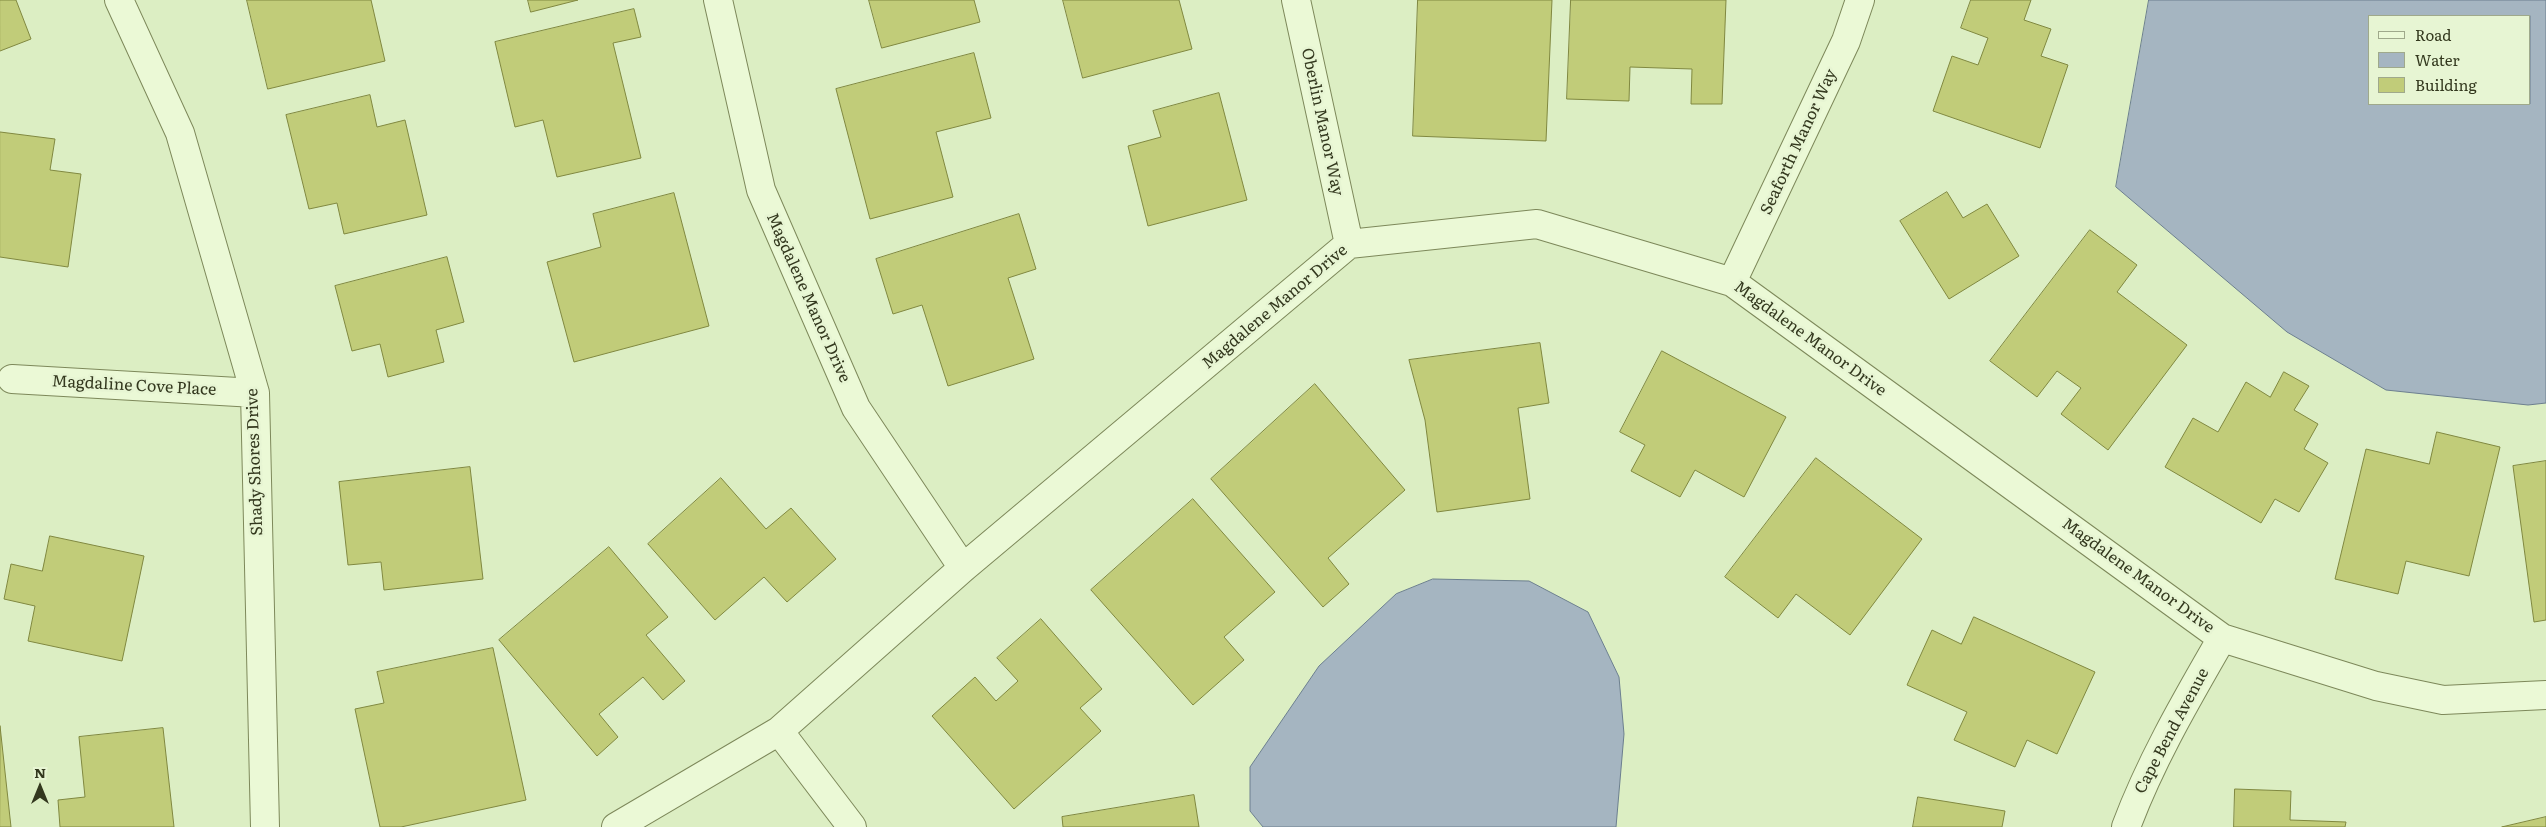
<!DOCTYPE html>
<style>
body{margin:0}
#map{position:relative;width:2546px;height:827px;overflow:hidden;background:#dceec3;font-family:Literata,serif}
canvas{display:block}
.legend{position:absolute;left:2368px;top:15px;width:162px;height:90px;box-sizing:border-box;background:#e7f5d3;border:1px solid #9fa98b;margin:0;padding:6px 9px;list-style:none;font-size:15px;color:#33381e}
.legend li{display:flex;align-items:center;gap:10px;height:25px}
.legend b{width:25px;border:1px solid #9fa98b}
.north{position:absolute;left:15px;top:762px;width:50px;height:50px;-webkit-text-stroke:4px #e7f5d3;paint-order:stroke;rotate:0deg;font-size:14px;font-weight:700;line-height:20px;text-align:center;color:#33381e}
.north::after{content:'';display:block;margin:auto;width:18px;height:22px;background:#33381e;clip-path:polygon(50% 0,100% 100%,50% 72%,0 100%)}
</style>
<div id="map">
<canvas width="2546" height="827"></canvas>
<ul class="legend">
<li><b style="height:6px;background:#ebf9d6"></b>Road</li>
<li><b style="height:14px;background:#a5b5c1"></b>Water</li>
<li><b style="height:14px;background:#c1cc79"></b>Building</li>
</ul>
<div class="north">N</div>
</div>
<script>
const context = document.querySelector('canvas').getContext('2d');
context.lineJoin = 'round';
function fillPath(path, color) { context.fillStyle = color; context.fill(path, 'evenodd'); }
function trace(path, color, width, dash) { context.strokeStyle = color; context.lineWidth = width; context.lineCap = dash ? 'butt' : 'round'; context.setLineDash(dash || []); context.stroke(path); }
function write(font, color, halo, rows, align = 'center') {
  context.font = font + ' Literata,serif'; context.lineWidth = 5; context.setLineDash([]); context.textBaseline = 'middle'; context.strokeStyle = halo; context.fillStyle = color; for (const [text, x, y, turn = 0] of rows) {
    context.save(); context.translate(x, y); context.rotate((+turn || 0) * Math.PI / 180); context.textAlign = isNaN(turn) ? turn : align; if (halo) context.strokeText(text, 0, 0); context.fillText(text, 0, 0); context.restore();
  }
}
const water = new Path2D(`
 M2149,0H2546V403L2528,405L2386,390L2287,332L2116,187ZM2530,16V104H2370V16Z
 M1433,579L1529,581L1588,612L1619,677L1624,734L1616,827H1263L1250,811V767L1319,666L1396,594Z`);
fillPath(water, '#a5b5c1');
trace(water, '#6c7f8f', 1);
const building = new Path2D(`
 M0,0H16L31,39L0,51Z
 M247,0H371L385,61L268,89Z
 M528,0H578L531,12Z
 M869,0H974L980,22L882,48Z
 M1063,0H1179L1192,49L1083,78Z
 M1418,0H1552L1546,141L1413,136Z
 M1571,0H1726L1722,104H1691L1692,69L1630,67L1629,101L1567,99Z
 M1971,0H2031L2024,20L2051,29L2041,56L2068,65L2040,148L1933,111L1952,56L1978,65L1988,38L1961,28Z
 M634,9L641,37L613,43L641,158L557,177L543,120L515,127L495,42Z
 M974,53L991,118L936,132L953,197L870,219L836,89Z
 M1219,93L1247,200L1148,226L1128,146L1161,137L1153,111Z
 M370,95L377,127L405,120L427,215L344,234L337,203L309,209L286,115Z
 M0,132L55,139L50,170L81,174L68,267L0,257Z
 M1947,192L1963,218L1987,204L2019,256L1949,299L1900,221Z
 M674,193L709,326L574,362L547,262L601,247L593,214Z
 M1019,214L1036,269L1008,278L1034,359L948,386L922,305L893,314L876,259Z
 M2090,230L2137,265L2117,292L2187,345L2108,450L2061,414L2081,388L2057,371L2037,397L1990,361Z
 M447,257L464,322L436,330L444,362L388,377L380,344L352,351L335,286Z
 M1540,343L1549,403L1518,408L1530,499L1437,512L1425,420L1409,360Z
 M1662,351L1786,417L1744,497L1695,470L1680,497L1631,471L1645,445L1620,432Z
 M2284,372L2309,386L2294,410L2318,424L2304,449L2328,463L2299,512L2275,499L2261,523L2165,467L2193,418L2218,432L2246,382L2270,397Z
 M1315,384L1405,490L1328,558L1349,584L1323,607L1211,479Z
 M2437,432L2500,447L2469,576L2406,561L2398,594L2335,579L2366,449L2429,464Z
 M1816,458L1922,539L1850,635L1796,594L1778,618L1725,577Z
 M2546,461V620L2534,622L2513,466Z
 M470,467L483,579L384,590L381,562L348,565L339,482Z
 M721,478L766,529L791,508L836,559L787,602L764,577L715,620L648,544Z
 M1193,499L1275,592L1224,637L1244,660L1193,705L1091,590Z
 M50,536L144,556L122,661L28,641L35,606L4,599L11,564L42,571Z
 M609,547L668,617L646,635L685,681L663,700L643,677L599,714L618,737L597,756L499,640Z
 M1974,617L2095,672L2057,754L2027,740L2015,767L1954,740L1967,712L1907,685L1932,630L1961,644Z
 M1041,619L1102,689L1080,708L1101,731L1014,809L932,716L975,677L996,701L1018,681L997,658Z
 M493,648L526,800L401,827H380L355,709L384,703L377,672Z
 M0,726L11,827H0Z
 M163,728L174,827H60L58,800L85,797L79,737Z
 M2235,789L2291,791L2290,820L2346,822L2345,827H2234Z
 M1194,795L1199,827H1063L1062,817Z
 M1918,797L2005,811L2002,827H1913Z
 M2546,817V827H2502Z`);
fillPath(building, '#c1cc79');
trace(building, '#808840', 1);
const minor = new Path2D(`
 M119,0L180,133L255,393L265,827
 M718,0L761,190L856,408L963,568
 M1296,0L1349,244
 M1732,282L1846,41L1860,0
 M12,379L255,393
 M779,731L852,827
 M616,827L779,731L963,568L1349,244L1537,224L1732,282L2222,638L2376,686L2443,700L2546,695
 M2126,827C2151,760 2187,699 2222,638`);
trace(minor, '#7d885a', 30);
trace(minor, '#ebf9d6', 28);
write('16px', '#33381e', '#e7f5d3', [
 ["Oberlin Manor Way",1322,122,78],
 ["Seaforth Manor Way",1799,142,-65],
 ["Magdalene Manor Drive",808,298,66],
 ["Magdalene Manor Drive",1275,307,-40],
 ["Magdalene Manor Drive",1810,339,36],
 ["Magdaline Cove Place",134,386,3],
 ["Shady Shores Drive",255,462,-92],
 ["Magdalene Manor Drive",2138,576,36],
 ["Cape Bend Avenue",2172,731,-62]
]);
</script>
